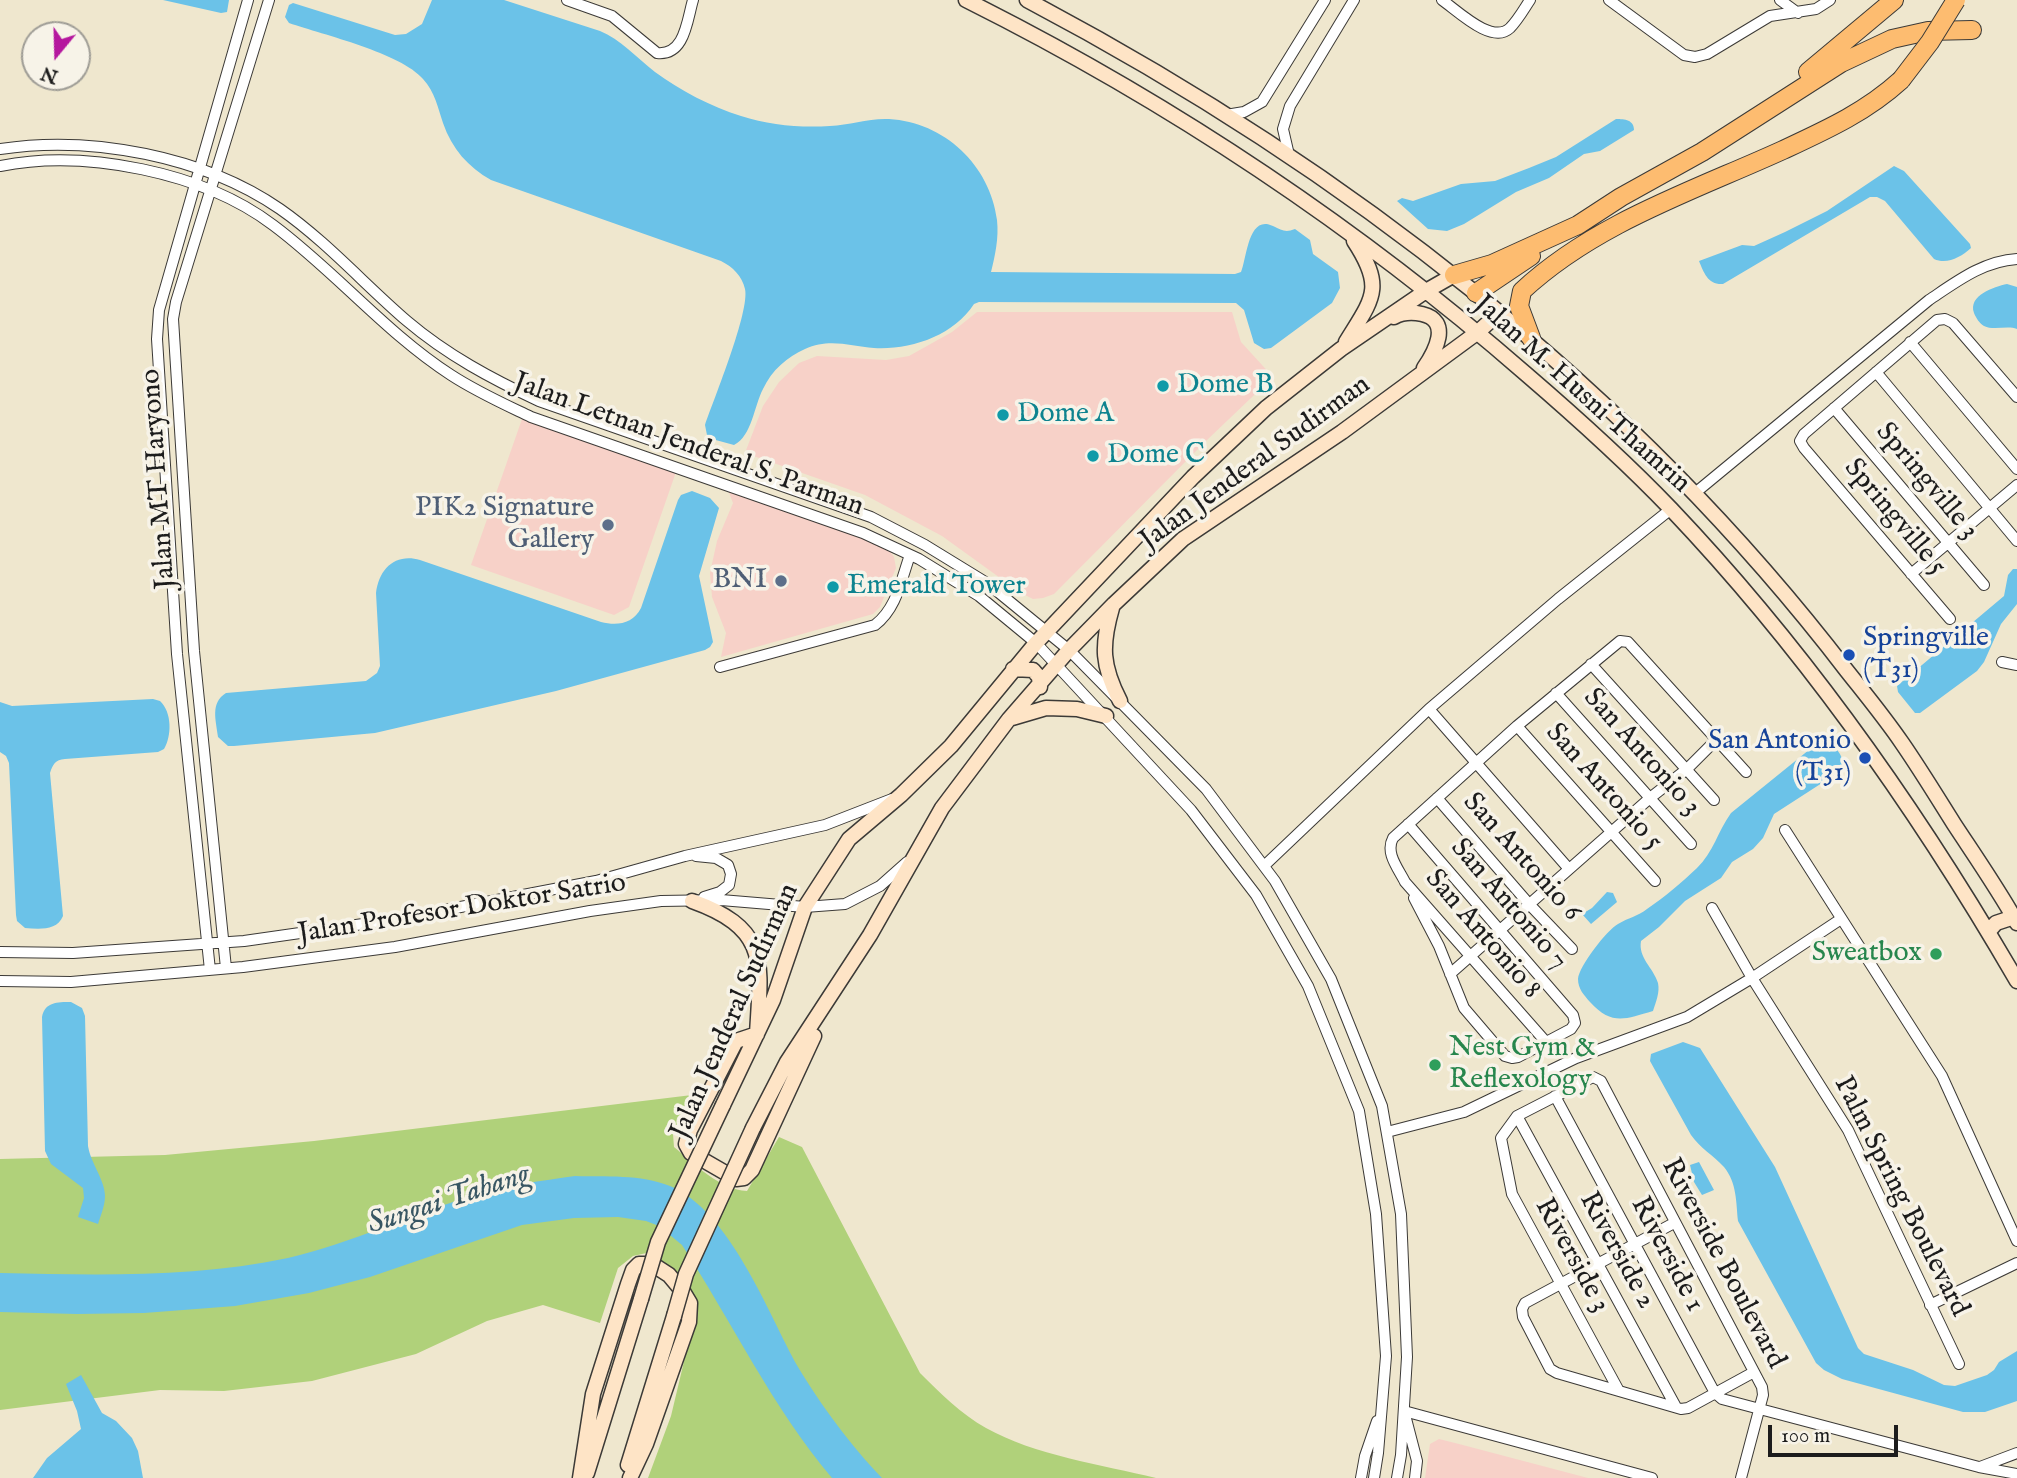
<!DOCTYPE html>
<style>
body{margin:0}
#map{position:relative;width:2017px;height:1478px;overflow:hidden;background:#efe7ce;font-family:"IM FELL English",serif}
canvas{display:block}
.north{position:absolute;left:21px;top:21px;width:70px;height:70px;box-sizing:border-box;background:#f7f3e8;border:2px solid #9f9d96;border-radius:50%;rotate:199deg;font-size:19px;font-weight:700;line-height:28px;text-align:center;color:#1c1c1c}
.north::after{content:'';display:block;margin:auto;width:24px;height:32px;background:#b5179e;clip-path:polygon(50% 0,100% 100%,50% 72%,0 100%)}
.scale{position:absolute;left:1768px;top:1425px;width:130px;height:32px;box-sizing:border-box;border:4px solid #1c1c1c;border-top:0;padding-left:9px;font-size:21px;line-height:24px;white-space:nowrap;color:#1c1c1c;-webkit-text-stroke:5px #f7f3e8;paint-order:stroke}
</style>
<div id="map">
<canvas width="2017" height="1478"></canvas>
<div class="north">N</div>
<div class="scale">100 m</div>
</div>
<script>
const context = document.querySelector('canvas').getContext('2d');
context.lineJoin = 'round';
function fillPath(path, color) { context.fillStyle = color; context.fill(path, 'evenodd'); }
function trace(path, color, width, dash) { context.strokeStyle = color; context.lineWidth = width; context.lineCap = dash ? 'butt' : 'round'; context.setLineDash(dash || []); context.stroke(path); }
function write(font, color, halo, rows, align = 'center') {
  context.font = font + ' "IM FELL English",serif'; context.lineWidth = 7; context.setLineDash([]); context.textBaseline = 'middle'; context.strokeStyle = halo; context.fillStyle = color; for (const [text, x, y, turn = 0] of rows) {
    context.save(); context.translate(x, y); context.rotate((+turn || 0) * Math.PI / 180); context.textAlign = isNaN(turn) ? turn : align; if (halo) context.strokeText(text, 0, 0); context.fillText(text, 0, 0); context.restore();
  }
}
fillPath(new Path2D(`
 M977,312H1232L1241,342L1273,377L1207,440L1054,594L1043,598L1033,599L1021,593L942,536L865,495L745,453L763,406L779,382L799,363L817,356L886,360L909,356L952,332Z
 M522,419L676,472L629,607L614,615L471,565Z
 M728,490L872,541L888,549L894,557L896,568L880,607L873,614L721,657L726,633L712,597L710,573L717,541L733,503Z
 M1439,1439L1459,1444L1588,1478H1425L1430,1444Z`), '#f7d1c8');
fillPath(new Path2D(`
 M692,1095L673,1134L674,1147C695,1164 720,1190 747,1191L779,1137L802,1147L920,1373C940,1393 961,1414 986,1428C1034,1455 1102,1465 1156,1478H648L671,1416L696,1311L675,1271L651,1252L633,1256L618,1268L600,1323L543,1305L487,1321L416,1354L312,1381L224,1391L160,1390L0,1410V1159L165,1155L314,1141Z`), '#b0d17a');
fillPath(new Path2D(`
 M163,0H229L227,12L221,13Z
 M432,0H504L600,31C620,39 637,58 655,72C680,90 711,107 741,116C769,125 800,128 830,126C850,125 869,118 889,119C944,122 990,165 997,220C999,238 995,256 991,272L1235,274L1241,272C1247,258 1248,214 1273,226C1282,230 1285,233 1295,229L1310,240L1313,254L1338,272L1340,288L1332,303L1271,348L1264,349L1254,343L1244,310L1236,303L979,302L974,304C953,336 911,350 874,348C850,346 829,338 805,349C787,357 772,370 763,389C754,406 752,436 734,445L712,439L707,435L705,425C714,399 750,311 745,289C742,276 733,267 721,261L491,180C468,167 452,149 443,123C438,108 435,92 423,79C401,53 324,35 289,23L285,17L289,5L293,3L395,35L406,34L422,24Z
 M1616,119C1625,119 1634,120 1634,130L1600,151L1584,154L1549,178L1516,192L1464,224L1447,231L1428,229L1397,201L1402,198L1413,201L1461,184L1495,181L1529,168L1556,157Z
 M1894,166L1904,171L1970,244L1971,248C1961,257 1947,265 1934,259L1885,201L1877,197H1870L1723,284C1708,285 1704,273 1699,261L1742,245L1754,246L1785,232L1827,211Z
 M2007,284L2017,287V329C2007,325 1994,331 1984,326C1980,324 1976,318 1974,313C1968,295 1994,287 2007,284Z
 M692,491L710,498L719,508L699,576L713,642L710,647L705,650L556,691L375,733L234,746H228L218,737C216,720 210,703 226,693L366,681L377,673L380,666L376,593C379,569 395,553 420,560L601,622C617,626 633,624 641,608L678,500L681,495Z
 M2013,569H2017V604L2001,624L1984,662L1977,671L1920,713H1915L1898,692L1897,686L2004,596L2008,575Z
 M153,699L160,701C172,712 172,736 164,749L158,752L65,759C55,760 53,764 50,773L63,916C57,931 39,929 25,928L17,921L16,915L9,763L6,756L0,752V702L12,706Z
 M1820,741L1832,743C1840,754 1847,760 1839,772L1774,814L1763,838L1753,849L1732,862L1721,878L1685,901L1659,927L1641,941C1638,958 1653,967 1658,983C1660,992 1656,1002 1653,1011C1625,1019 1612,1026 1590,1002C1584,995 1578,989 1578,979C1579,966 1607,930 1618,924C1628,918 1638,916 1647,909C1665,897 1682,882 1697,868C1713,853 1718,831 1731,813Z
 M1607,892L1613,893L1617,902L1591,924L1582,914L1592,908Z
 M71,1002L82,1008L85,1016L88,1146C91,1164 105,1180 105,1196C105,1205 101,1215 98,1224L78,1217L84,1198L83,1188L51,1164L45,1151L42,1017C45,1002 57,1002 71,1002Z
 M1683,1042L1700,1048L1775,1167L1858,1348L1864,1354L1913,1370L1944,1385L1955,1386L1987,1375L1994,1370L1999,1362L2017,1351V1401L1985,1412H1963L1842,1379L1824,1370L1816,1363L1738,1221C1736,1202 1737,1183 1724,1167C1713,1155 1700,1148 1691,1135L1650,1061L1651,1054Z
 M1699,1162L1714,1190L1702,1195L1694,1182L1690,1165Z
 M575,1176C606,1177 640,1174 670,1186C730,1211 768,1313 798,1367C820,1404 852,1447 882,1478H832C772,1407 732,1322 682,1245L659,1226L646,1221L618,1217L574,1218L522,1225L370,1277L309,1293L235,1306L144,1313L77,1314L0,1312V1273C95,1275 194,1278 288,1258C352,1243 412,1214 475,1195C507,1185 541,1181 575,1176Z
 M81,1375L102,1413L116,1421L132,1438L138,1451L143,1478H33L47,1458L81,1429L77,1411L66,1384Z`), '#6bc2e8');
const street = new Path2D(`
 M567,0L612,16L657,53C685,56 687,20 693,0
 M1442,0C1458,11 1492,45 1510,28C1518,20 1524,9 1530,0
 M1609,0L1684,55L1695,57L1707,54L1770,16L1816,9L1830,0
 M1780,0L1798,13
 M1226,115L1244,112L1262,102L1325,0
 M0,149C91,135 203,156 280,209C326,241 365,285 407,321C447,355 492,379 539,401L871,517L925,545L987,583L1069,650L1206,789L1275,881L1331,979L1382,1106L1401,1214L1407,1357L1401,1455L1397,1478
 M1289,155L1283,129L1290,106L1354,0
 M0,166C85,149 203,172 273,225C335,271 386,333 451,375C477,392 504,404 531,417L863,533L919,559L979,596L1036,643L1191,810L1256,895L1308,986L1359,1111L1376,1214L1386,1356L1378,1453L1374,1478
 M1910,342L2017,469
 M1876,372L2017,541
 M1834,408L1984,585
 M1695,493L1929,300C1956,282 1983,261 2017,259
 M1911,574L2017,485
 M1950,619L1804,448L1800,441L1804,434L1937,320L1945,319L1953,323L2017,397
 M2002,662L2017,665
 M1591,664L1714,800
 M720,667L875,625C897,608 901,580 910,555
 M1556,693L1691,844
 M1429,709L1569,869
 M1517,726L1655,881
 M1437,798L1529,904L1572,949
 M1408,824L1573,1015L1575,1023L1571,1029L1518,1057L1512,1058L1505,1056L1464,1008L1439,946L1414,898
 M1785,830L1942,1076L2017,1241
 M696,856L716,858L728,865L731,874L729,885L720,892L704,897
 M1264,866L1429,709L1558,599L1671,509
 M1712,908L1752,978L1848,1130L1959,1364
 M0,952L73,953L244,941L398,919L596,881L685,856L825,825L892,799
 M226,968L194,651L173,319L176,302L269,0
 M210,970L177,654L157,339L159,310L248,0
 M1450,974L1650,798L1687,769L1716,740
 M0,981L71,982L243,967L395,947L590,911L661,901L721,900L805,907L845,904L880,886L907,862
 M1546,1042L1405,882C1398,868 1385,853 1393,838L1517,726L1620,641L1628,642L1746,772
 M1555,1096L1715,1393L1722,1399L1979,1467L2017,1474
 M1517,1116L1676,1407
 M1387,1132L1464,1112L1576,1058L1687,1017L1752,978L1841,919
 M1674,1223L1525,1303L1522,1309L1523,1317L1550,1369L1557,1373L1681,1409L1688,1408L1754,1372
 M1930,1305L2017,1263
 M1619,1391L1512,1194L1501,1138L1517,1116L1593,1077L1601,1081L1762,1387L1763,1395L1741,1478
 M1980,1467L2017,1453
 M1361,1478L1365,1456L1377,1421
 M1415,1478L1417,1461L1404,1411L1652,1478`);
const secondary = new Path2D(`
 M966,0C1168,101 1356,226 1526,374C1576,417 1625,461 1671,509C1806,651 1919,812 2017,981
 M1027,0C1342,166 1630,388 1847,671C1866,695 1885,718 1902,743C1920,769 1937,797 1954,824C1975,856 1998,889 2017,923
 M1394,317C1403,312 1412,312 1422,314C1452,321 1435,352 1424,368
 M1346,342C1373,298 1385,288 1354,241
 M1112,608C1101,646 1102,666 1120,701
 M1013,669L1033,670L1039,677L1040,687
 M1012,718L1046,708L1077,709L1106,716
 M692,901C770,929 761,963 757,1034L736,1041L690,1130L686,1144L691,1153L736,1179L744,1178L752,1170L814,1036
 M1988,932L1996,923L2014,917
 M723,1105L773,1000L805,907L849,839L901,795L951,746L1036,643L1193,477L1266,408L1341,349L1426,291L1454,275
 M753,1128L787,1062L870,935L942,808L1009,719L1069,650L1114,604L1183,539L1342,432L1478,332L1500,312
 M628,1465L674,1316
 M587,1473L641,1299
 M580,1478L593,1394L628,1284L633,1270L639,1264H652L669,1275L684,1293L690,1303L689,1322L646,1444L630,1478`);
const highway = new Path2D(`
 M1808,72L1894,0
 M1454,275L1492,264L1578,225L1621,197L1702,152L1841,63L1892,39L1928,31L1972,30
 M1476,293L1531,256
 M1531,338L1519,306L1522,291C1595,223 1693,191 1783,150C1826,130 1866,112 1901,80`);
trace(street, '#3c3a37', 12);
trace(secondary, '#3c3a37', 17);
trace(highway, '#3c3a37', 20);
trace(street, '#fff', 10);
trace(secondary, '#fee4c6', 14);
trace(highway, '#fdbc70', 18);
const secondaryBridge = new Path2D(`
 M641,1299L658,1242L723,1105
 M674,1316L686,1274L753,1128`);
const highwayBridge = new Path2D(`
 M1901,80L1930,42L1956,0`);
trace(secondaryBridge, '#3c3a37', 17, []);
trace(highwayBridge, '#3c3a37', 20, []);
trace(secondaryBridge, '#fee4c6', 14);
trace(highwayBridge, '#fdbc70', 18);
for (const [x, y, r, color] of [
 [1163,386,7,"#0f9aa8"],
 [1003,415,7,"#0f9aa8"],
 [1093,456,7,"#0f9aa8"],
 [608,525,7,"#5c6f8a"],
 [781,581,7,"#5c6f8a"],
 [833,587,7,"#0f9aa8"],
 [1849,655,7,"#1a4fb4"],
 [1865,758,7,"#1a4fb4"],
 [1936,954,7,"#2e9e5b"],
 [1435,1065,7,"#2e9e5b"]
]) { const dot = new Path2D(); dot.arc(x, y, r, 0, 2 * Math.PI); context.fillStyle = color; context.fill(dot); trace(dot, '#f7f3e8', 2.5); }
write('28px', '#0d838f', '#f7f3e8', [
 ["Dome B",1177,386],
 ["Dome A",1017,415],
 ["Dome C",1107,456],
 ["Emerald Tower",847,587]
], 'left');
write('28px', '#1c1c1c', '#f7f3e8', [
 ["Jalan M. Husni Thamrin",1581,395,42],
 ["Jalan Letnan Jenderal S. Parman",688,446,20],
 ["Jalan Jenderal Sudirman",1256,464,-36],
 ["Jalan MT Haryono",160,479,-94],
 ["Springville 3",1926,482,50],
 ["Springville 5",1894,518,50],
 ["San Antonio 3",1641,753,48],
 ["San Antonio 5",1603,788,48],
 ["San Antonio 6",1521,858,48],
 ["San Antonio 7",1508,905,49],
 ["Jalan Profesor Doktor Satrio",462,910,-9],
 ["San Antonio 8",1482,935,49],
 ["Jalan Jenderal Sudirman",736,1012,-66],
 ["Palm Spring Boulevard",1900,1197,63],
 ["Riverside 2",1616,1251,61],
 ["Riverside 1",1666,1255,62],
 ["Riverside 3",1571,1256,61],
 ["Riverside Boulevard",1722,1264,62]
]);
write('28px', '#4e5e75', '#f7f3e8', [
 ["PIK2 Signature",594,509],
 ["Gallery",594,541],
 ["BNI",767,581]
], 'right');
write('28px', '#164399', '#f7f3e8', [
 ["Springville",1863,639],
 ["(T31)",1863,671],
 ["San Antonio",1851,742,"right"],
 ["(T31)",1851,774,"right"]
], 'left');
write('28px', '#27864d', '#f7f3e8', [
 ["Sweatbox",1922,954],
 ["Nest Gym &",1449,1049,"left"],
 ["Reflexology",1449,1081,"left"]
], 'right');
write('italic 30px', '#385663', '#f7f3e8', [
 ["Sungai Tahang",449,1201,-18]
]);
</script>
